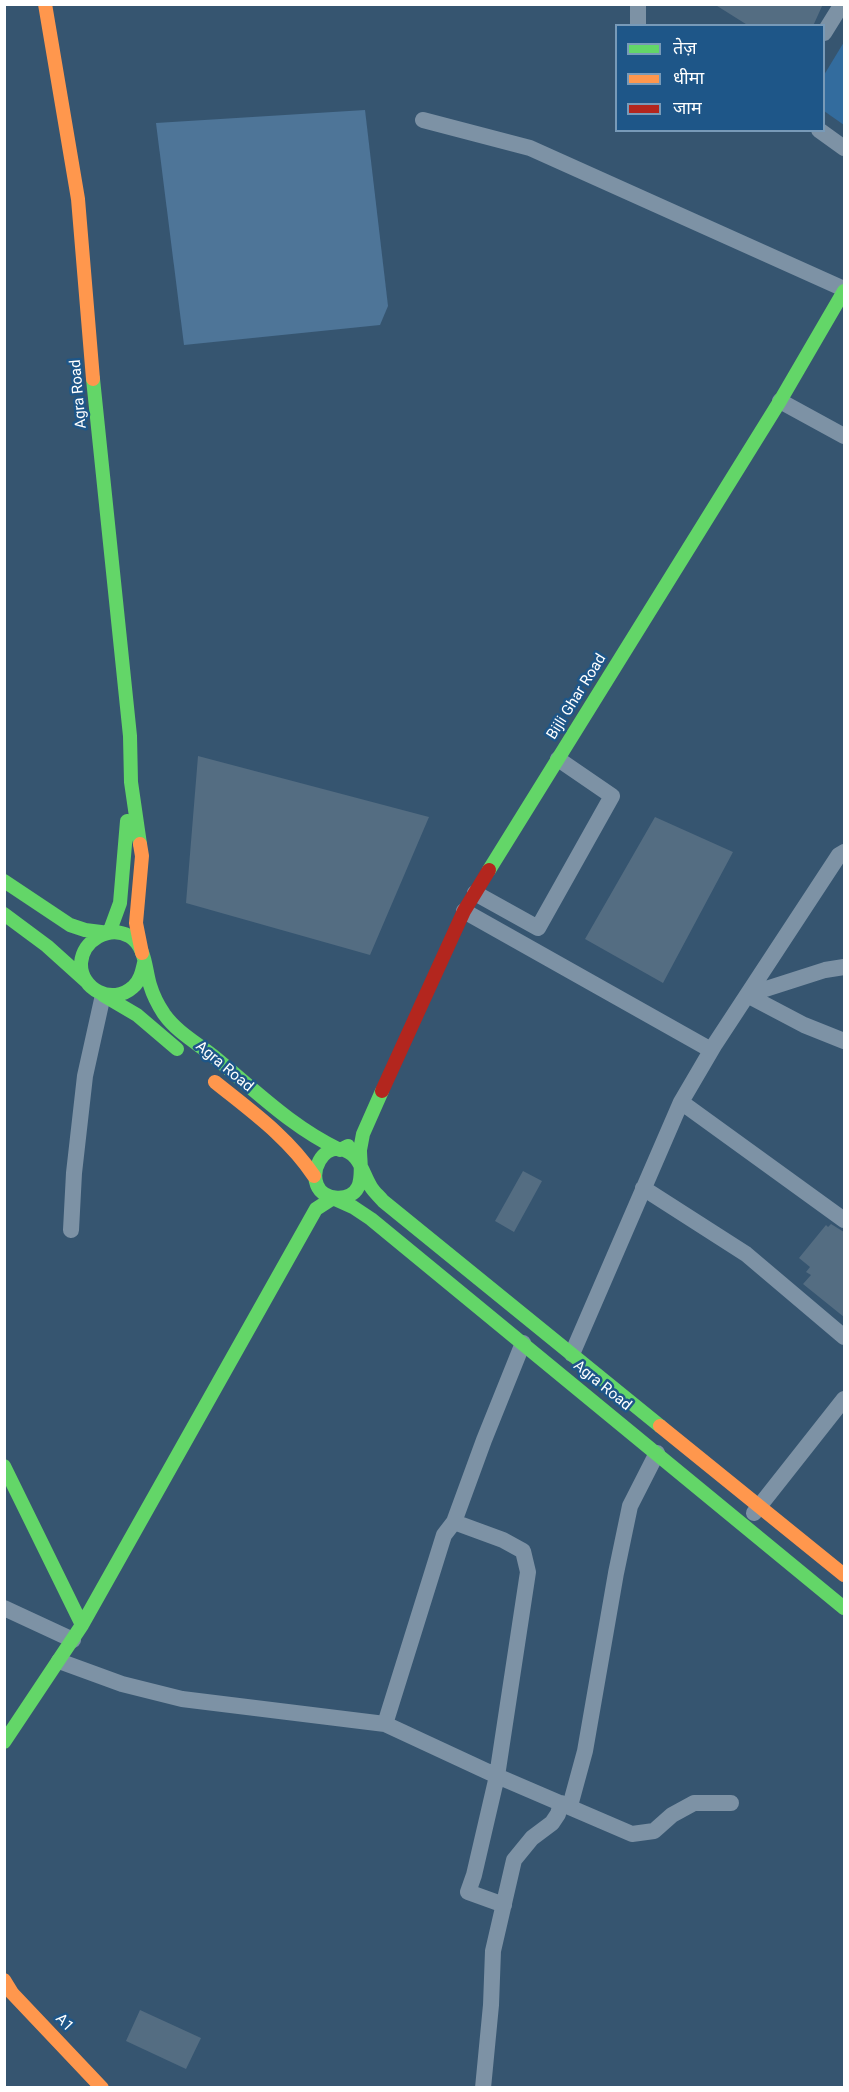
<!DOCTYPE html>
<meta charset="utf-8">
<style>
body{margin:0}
#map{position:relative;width:849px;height:2092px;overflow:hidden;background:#365570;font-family:Roboto,"Noto Sans Devanagari",sans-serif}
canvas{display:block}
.frame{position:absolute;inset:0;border:6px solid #fff;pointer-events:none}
.legend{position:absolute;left:615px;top:24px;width:210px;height:108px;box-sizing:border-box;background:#1e5688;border:2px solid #789ab8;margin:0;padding:8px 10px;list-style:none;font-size:18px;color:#fff}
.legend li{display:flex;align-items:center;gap:12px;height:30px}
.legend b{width:30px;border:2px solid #789ab8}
</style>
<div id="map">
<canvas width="849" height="2092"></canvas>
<div class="frame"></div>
<ul class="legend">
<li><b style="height:8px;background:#63d668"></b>तेज़</li>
<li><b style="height:8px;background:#ff974d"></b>धीमा</li>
<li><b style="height:8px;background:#b3261e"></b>जाम</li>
</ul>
</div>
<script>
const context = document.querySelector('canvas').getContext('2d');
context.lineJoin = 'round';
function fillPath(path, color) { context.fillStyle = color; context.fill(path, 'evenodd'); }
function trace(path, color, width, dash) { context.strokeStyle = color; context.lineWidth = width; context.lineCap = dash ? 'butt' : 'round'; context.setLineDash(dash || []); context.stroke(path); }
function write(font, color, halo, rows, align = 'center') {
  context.font = font + ' Roboto,sans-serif'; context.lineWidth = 5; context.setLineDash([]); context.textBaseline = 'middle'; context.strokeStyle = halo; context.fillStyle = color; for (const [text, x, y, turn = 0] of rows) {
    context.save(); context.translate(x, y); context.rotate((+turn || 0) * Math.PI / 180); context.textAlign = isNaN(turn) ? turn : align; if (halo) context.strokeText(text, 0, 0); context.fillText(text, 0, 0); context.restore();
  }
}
fillPath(new Path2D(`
 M844,42V125L824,111V75Z`), '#336c9e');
fillPath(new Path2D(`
 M365,110L388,306L380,325L184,345L156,123Z`), '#4e7598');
fillPath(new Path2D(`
 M714,4H823L813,26H749Z
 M198,756L429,817L370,955L186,903Z
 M655,817L733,852L663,983L585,939Z
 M523,1171L542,1181L514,1232L495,1221Z
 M831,1224L844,1232V1317L803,1284L811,1275L806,1272L810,1267L799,1258L826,1225L828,1227Z
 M140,2010L201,2038L186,2069L126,2041Z`), '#546d82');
trace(new Path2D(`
 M638,4V26
 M824,33L842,4
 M423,120L530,148L844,289
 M819,130L844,148
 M780,401L844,436
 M844,852L839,855L715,1044L681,1102L844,1220
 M475,893L538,928L612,796L558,759
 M464,911L711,1050
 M844,967L825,970L747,995L804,1025L844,1041
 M643,1188L746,1254L844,1337
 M71,1230L74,1173L85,1076L103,995
 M523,1343L484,1440L454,1522L444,1535L385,1724L497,1776L632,1834L654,1831L672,1815L694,1803H731
 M572,1354L681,1102
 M754,1513L844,1399
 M454,1522L503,1540L523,1551L528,1572L497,1776L474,1875L468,1892L504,1905
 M4,1608L73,1640
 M59,1661L122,1684L182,1699L385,1724
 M570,1806L585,1751L616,1573L630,1506L657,1453
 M483,2088L491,2005L493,1951L514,1860L532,1838L552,1823L558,1814L561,1803`), '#7d92a5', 16);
trace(new Path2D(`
 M93,379L130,736L131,782L140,844
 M489,870L780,401L844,291
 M4,881L70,925L85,930L109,933
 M4,914L47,946L87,982
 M109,933L120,903L127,821
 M144,963C142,972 140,981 133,987C112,1006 80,989 81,963C83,940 109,925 129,936C146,946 145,969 150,985C153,995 158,1005 164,1014C176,1031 195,1042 212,1055C254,1089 291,1127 340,1150L348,1146
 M103,995L137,1015L177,1049
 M382,1091L363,1134L360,1150C360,1161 363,1176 358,1187C351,1202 323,1201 317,1185C311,1170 322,1147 340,1149C360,1152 362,1173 371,1187C374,1192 379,1196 383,1201L660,1426
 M333,1198L353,1207L371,1219L844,1608
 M4,1466L82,1625
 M4,1742L82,1625L316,1209L333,1198`), '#63d668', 14);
trace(new Path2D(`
 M45,4L78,199L93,379
 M140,844L142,856L136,923L142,953
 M215,1082C251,1111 288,1137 314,1176
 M660,1426L844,1575
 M4,1980L12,1993L102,2088`), '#ff974d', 14);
trace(new Path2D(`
 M382,1091L464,911L489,870`), '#b3261e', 14);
write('15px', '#fff', '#1e5688', [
 ["Agra Road",79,394,-95],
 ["Bijli Ghar Road",577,697,-58],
 ["Agra Road",224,1067,40],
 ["Agra Road",602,1386,39],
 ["A1",64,2023,47]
]);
</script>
